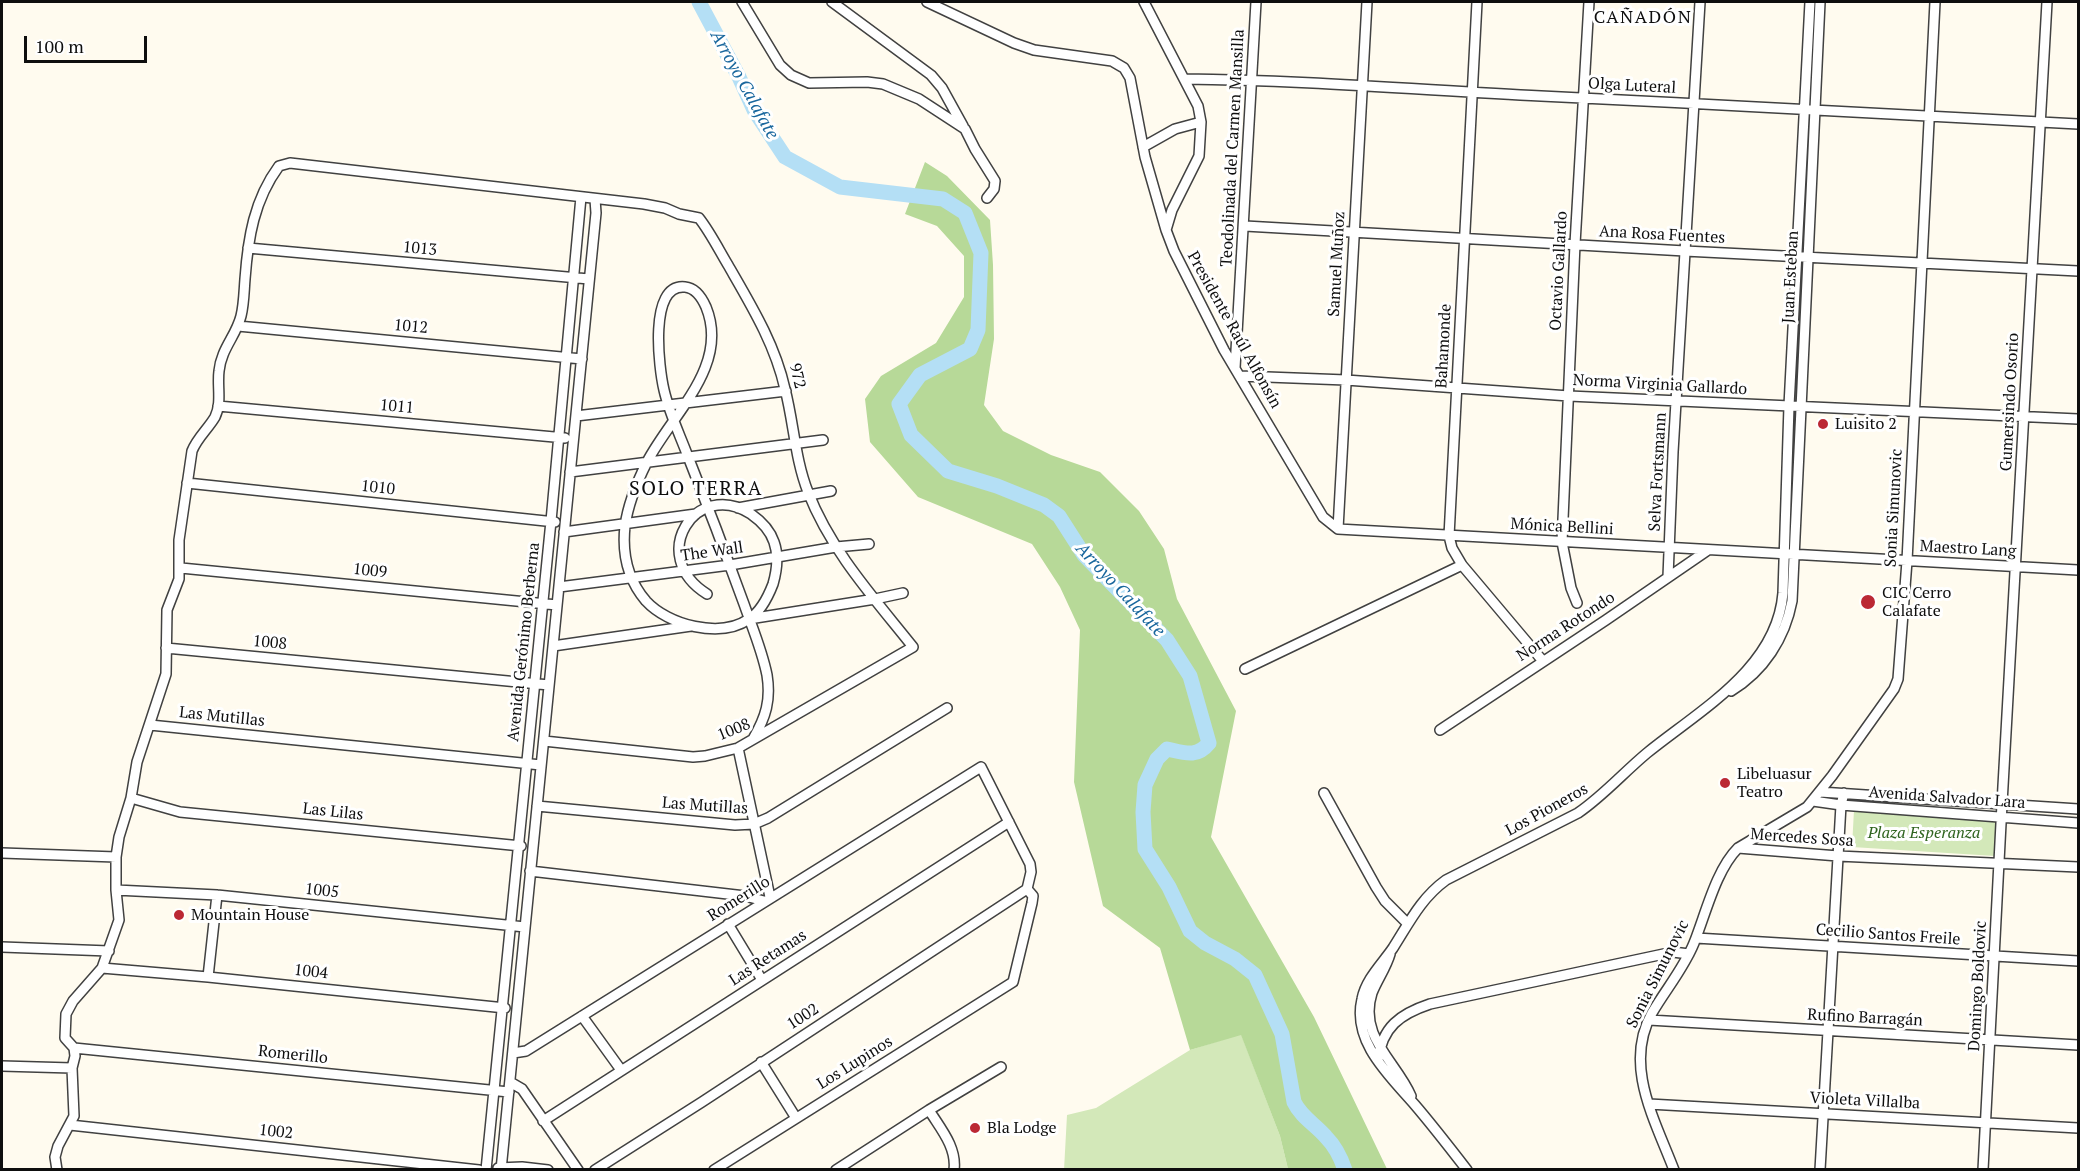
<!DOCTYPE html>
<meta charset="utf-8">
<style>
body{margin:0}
#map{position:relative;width:2080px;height:1171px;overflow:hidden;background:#fffbef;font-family:"PT Serif",serif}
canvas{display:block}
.frame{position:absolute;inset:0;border:3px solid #0e0e0e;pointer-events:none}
.scale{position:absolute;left:24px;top:36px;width:123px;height:27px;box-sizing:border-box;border:3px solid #0e0e0e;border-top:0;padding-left:8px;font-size:18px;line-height:21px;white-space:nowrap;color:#0e0e0e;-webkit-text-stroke:4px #fff;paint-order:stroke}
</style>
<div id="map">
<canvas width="2080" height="1171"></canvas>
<div class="frame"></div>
<div class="scale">100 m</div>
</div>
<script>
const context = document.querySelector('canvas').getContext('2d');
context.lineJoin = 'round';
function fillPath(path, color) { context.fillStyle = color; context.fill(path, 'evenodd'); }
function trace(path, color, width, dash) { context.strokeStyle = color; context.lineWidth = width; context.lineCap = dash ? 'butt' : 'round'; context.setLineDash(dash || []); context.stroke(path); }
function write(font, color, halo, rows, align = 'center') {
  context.font = font + ' "PT Serif",serif'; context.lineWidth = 6; context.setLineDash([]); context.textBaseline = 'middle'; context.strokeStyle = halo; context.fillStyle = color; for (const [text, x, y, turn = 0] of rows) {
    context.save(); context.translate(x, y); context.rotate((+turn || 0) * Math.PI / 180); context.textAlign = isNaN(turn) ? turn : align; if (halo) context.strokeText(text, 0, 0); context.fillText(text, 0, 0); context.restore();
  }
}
fillPath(new Path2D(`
 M1854,810L1997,819L1995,856L1852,847Z
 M1241,1034L1280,1136L1288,1169L1064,1170L1067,1115L1096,1108L1190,1050Z`), '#d3e8b9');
fillPath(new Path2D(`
 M925,162L947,176L990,220L993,265L994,339L984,405L1003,431L1051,455L1100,472L1139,511L1164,549L1177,599L1236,711L1211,837L1314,1017L1387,1169H1288L1280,1136L1241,1035L1190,1050L1160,948L1103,906L1074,782L1080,630L1060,587L1032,544L918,497L870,442L865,399L881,376L936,343L964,297V256L937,226L905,214Z`), '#b7d998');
trace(new Path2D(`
 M699,2L739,77L754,110L785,157L840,187L943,199L965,213L981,253L978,330L970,349L920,375L899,404L911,435L948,471L997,486L1044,505L1059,516L1084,555L1167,640L1190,676L1209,743C1197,758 1185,753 1167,749L1157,759L1145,785L1143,812L1145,849L1169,887L1190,931L1205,943L1235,959L1255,975L1282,1034L1294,1102C1301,1117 1316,1125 1326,1137C1335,1146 1341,1158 1345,1170`), '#b4dff5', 15);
const minor = new Path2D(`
 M742,2L780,65L791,75L809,83L867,82L883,84L919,99L965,129L975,149L995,181L994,189L987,198
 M832,2L931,75L942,88L963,126
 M927,2L1014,43L1034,50L1112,61L1124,68L1130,78L1145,157L1166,230
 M1144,2L1198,106L1201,122L1199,156L1172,210L1166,230L1174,251L1224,350L1323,517L1338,529L2078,570
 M1477,2L1449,536L1452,548L1462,565L1542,660
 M1184,79C1303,80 1422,90 1541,96C1720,105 1899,113 2078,124
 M1143,147L1175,129L1201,122
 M1245,226L1685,251L2078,271
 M248,248L589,279
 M238,326L582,359
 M1235,368L1256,2
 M1241,376L1346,380L1569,396L2078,419
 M218,406L565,438
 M576,416L786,391
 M570,472L823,440
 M187,483L555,522
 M738,508L831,491
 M1338,529L1367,2
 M564,532L696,514
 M181,568L557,605
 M1668,577L1673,452L1700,2
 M559,587L730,565L836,547L869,544
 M707,594C646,556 696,478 751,514C761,521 770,530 774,542C779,556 777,570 773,584C768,597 760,612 749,619C720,639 668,625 646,601C628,580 622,553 625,526C628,504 637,482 647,462C672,414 730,366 706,307C702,298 696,288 685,287C648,283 659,369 664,390C669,412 679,433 687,454C707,504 726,554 744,604C752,627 762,650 767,675C771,700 766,717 753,739
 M1577,603L1571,588L1562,542L1575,244L1589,2
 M749,619L875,599L903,593
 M553,646L691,626
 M166,648L549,685
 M1245,669L1462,565
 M1731,691C1764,671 1785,638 1792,601L1820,2
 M150,725L541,765
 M1440,730L1606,620L1708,550
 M738,748L770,897
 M1820,792L2078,809
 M1324,793L1376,887L1385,901L1407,923
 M131,798L180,812L521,846
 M1813,801L1841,805L2078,823
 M537,806L735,825L754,824L768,818L947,708
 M1738,848L1838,856L2078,867
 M2,853L116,857
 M530,871L745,896L764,901
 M116,890L217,895L525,927
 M728,924L762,980
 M1696,938L2078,961
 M2,947L109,951
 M1390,954C1386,968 1377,980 1372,993C1358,1037 1396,1061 1411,1096
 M102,968L208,977L505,1008
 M208,977L217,895
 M582,1016L621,1070
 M1649,1020L2078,1045
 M74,1048L509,1092
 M513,1053L526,1051L981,767L1030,864L1031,872L1027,889
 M1378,1060C1382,1027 1400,1014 1430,1004L1673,952L1689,954
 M761,1062L796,1118
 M2,1066L72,1068
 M510,1082L522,1089L578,1170
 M1649,1104L2078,1128
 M929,1110C940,1128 957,1147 954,1170
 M543,1121L1009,822
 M70,1125L479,1170
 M498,1168L522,1167L548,1170
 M57,1170L55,1157L58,1146L74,1116L72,1068L75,1056L74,1048L65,1038L66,1014L73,1001L102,968L119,920L116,890V857L119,837L131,798L137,762L166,674L167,610L179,579V540L192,451C197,438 208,429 215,417C222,403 217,386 219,371C221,349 236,336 241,316C244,304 244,291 245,279C248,238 254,200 279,166L290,163L644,204L665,208L679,214L699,218C710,232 719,250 728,265C751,305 775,344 785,389C794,424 795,459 808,492C831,551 874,598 913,647L738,748L705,756L693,757L544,741
 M486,1170L551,521L581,197
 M501,1170L596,213L595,199
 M595,1170L702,1102L1027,889
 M714,1170L1013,982L1032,903L1033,896L1027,889
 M836,1170L929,1110L1001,1067
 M1467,1170C1450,1148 1433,1126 1415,1105C1389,1075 1352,1042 1362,999C1366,979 1382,964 1393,948C1409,923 1421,898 1446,880L1578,813C1603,796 1623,773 1647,753C1700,710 1777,668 1783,593L1789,406L1810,2
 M1674,1170C1655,1120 1623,1065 1652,1013C1666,989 1684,968 1694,943C1706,913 1716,870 1738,848L1807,807L1832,776L1894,689L1898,679L1907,561L1935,2
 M1820,1170L1841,805L1844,793
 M1983,1170L2002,804L2047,2`);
trace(minor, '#414141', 12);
trace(minor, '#fff', 9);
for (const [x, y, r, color] of [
 [1823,424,6,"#bb2834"],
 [1868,602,8,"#bb2834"],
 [1725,783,6,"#bb2834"],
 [179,915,6,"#bb2834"],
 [975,1128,6,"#bb2834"]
]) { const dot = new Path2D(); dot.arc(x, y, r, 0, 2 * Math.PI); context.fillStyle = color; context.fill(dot); trace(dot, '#fff', 2); }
write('16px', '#0e0e0e', '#fff', [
 ["Olga Luteral",1632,86,3],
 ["Teodolinada del Carmen Mansilla",1233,148,-87],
 ["Ana Rosa Fuentes",1662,235,3],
 ["1013",420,249,5],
 ["Samuel Muñoz",1337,264,-87],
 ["Octavio Gallardo",1559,271,-87],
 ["Juan Esteban",1791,277,-87],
 ["1012",411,327,5],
 ["Presidente Raúl Alfonsín",1234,330,61],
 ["Bahamonde",1444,346,-87],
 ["972",797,376,76],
 ["Norma Virginia Gallardo",1660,385,3],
 ["Gumersindo Osorio",2010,402,-87],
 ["1011",397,407,5],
 ["Selva Fortsmann",1658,472,-87],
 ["1010",378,488,6],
 ["Sonia Simunovic",1894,508,-87],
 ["Mónica Bellini",1562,527,3],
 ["Maestro Lang",1968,549,3],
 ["The Wall",712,552,-8],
 ["1009",370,571,6],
 ["Norma Rotondo",1566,627,-33],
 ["Avenida Gerónimo Berberna",524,642,-84],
 ["1008",270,643,5],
 ["Las Mutillas",222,717,6],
 ["1008",734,730,-22],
 ["Avenida Salvador Lara",1947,798,4],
 ["Las Mutillas",705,806,4],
 ["Los Pioneros",1547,810,-29],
 ["Las Lilas",333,812,6],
 ["Mercedes Sosa",1802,838,4],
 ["1005",322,891,6],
 ["Romerillo",739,899,-32],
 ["Cecilio Santos Freile",1888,935,4],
 ["Las Retamas",768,958,-33],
 ["1004",311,972,6],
 ["Sonia Simunovic",1658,974,-63],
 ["Domingo Boldovic",1978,986,-87],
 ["1002",803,1017,-33],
 ["Rufino Barragán",1865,1018,3],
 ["Romerillo",293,1055,6],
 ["Los Lupinos",855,1063,-32],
 ["Violeta Villalba",1865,1101,3],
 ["1002",276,1132,6]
]);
write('16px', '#0e0e0e', '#fff', [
 ["Luisito 2",1835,424],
 ["CIC Cerro",1882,593],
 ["Calafate",1882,611],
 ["Libeluasur",1737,774],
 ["Teatro",1737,792],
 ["Mountain House",191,915],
 ["Bla Lodge",987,1128]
], 'left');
write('italic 16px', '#2f641f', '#fff', [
 ["Plaza Esperanza",1924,833]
]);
context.letterSpacing = '1.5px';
write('18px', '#0e0e0e', '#fff', [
 ["CAÑADÓN",1643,18]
]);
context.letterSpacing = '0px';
write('italic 18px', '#19679d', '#fff', [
 ["Arroyo Calafate",744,85,61],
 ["Arroyo Calafate",1120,590,47]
]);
context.letterSpacing = '1.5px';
write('20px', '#0e0e0e', '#fff', [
 ["SOLO TERRA",696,489]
]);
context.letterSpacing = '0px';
</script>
